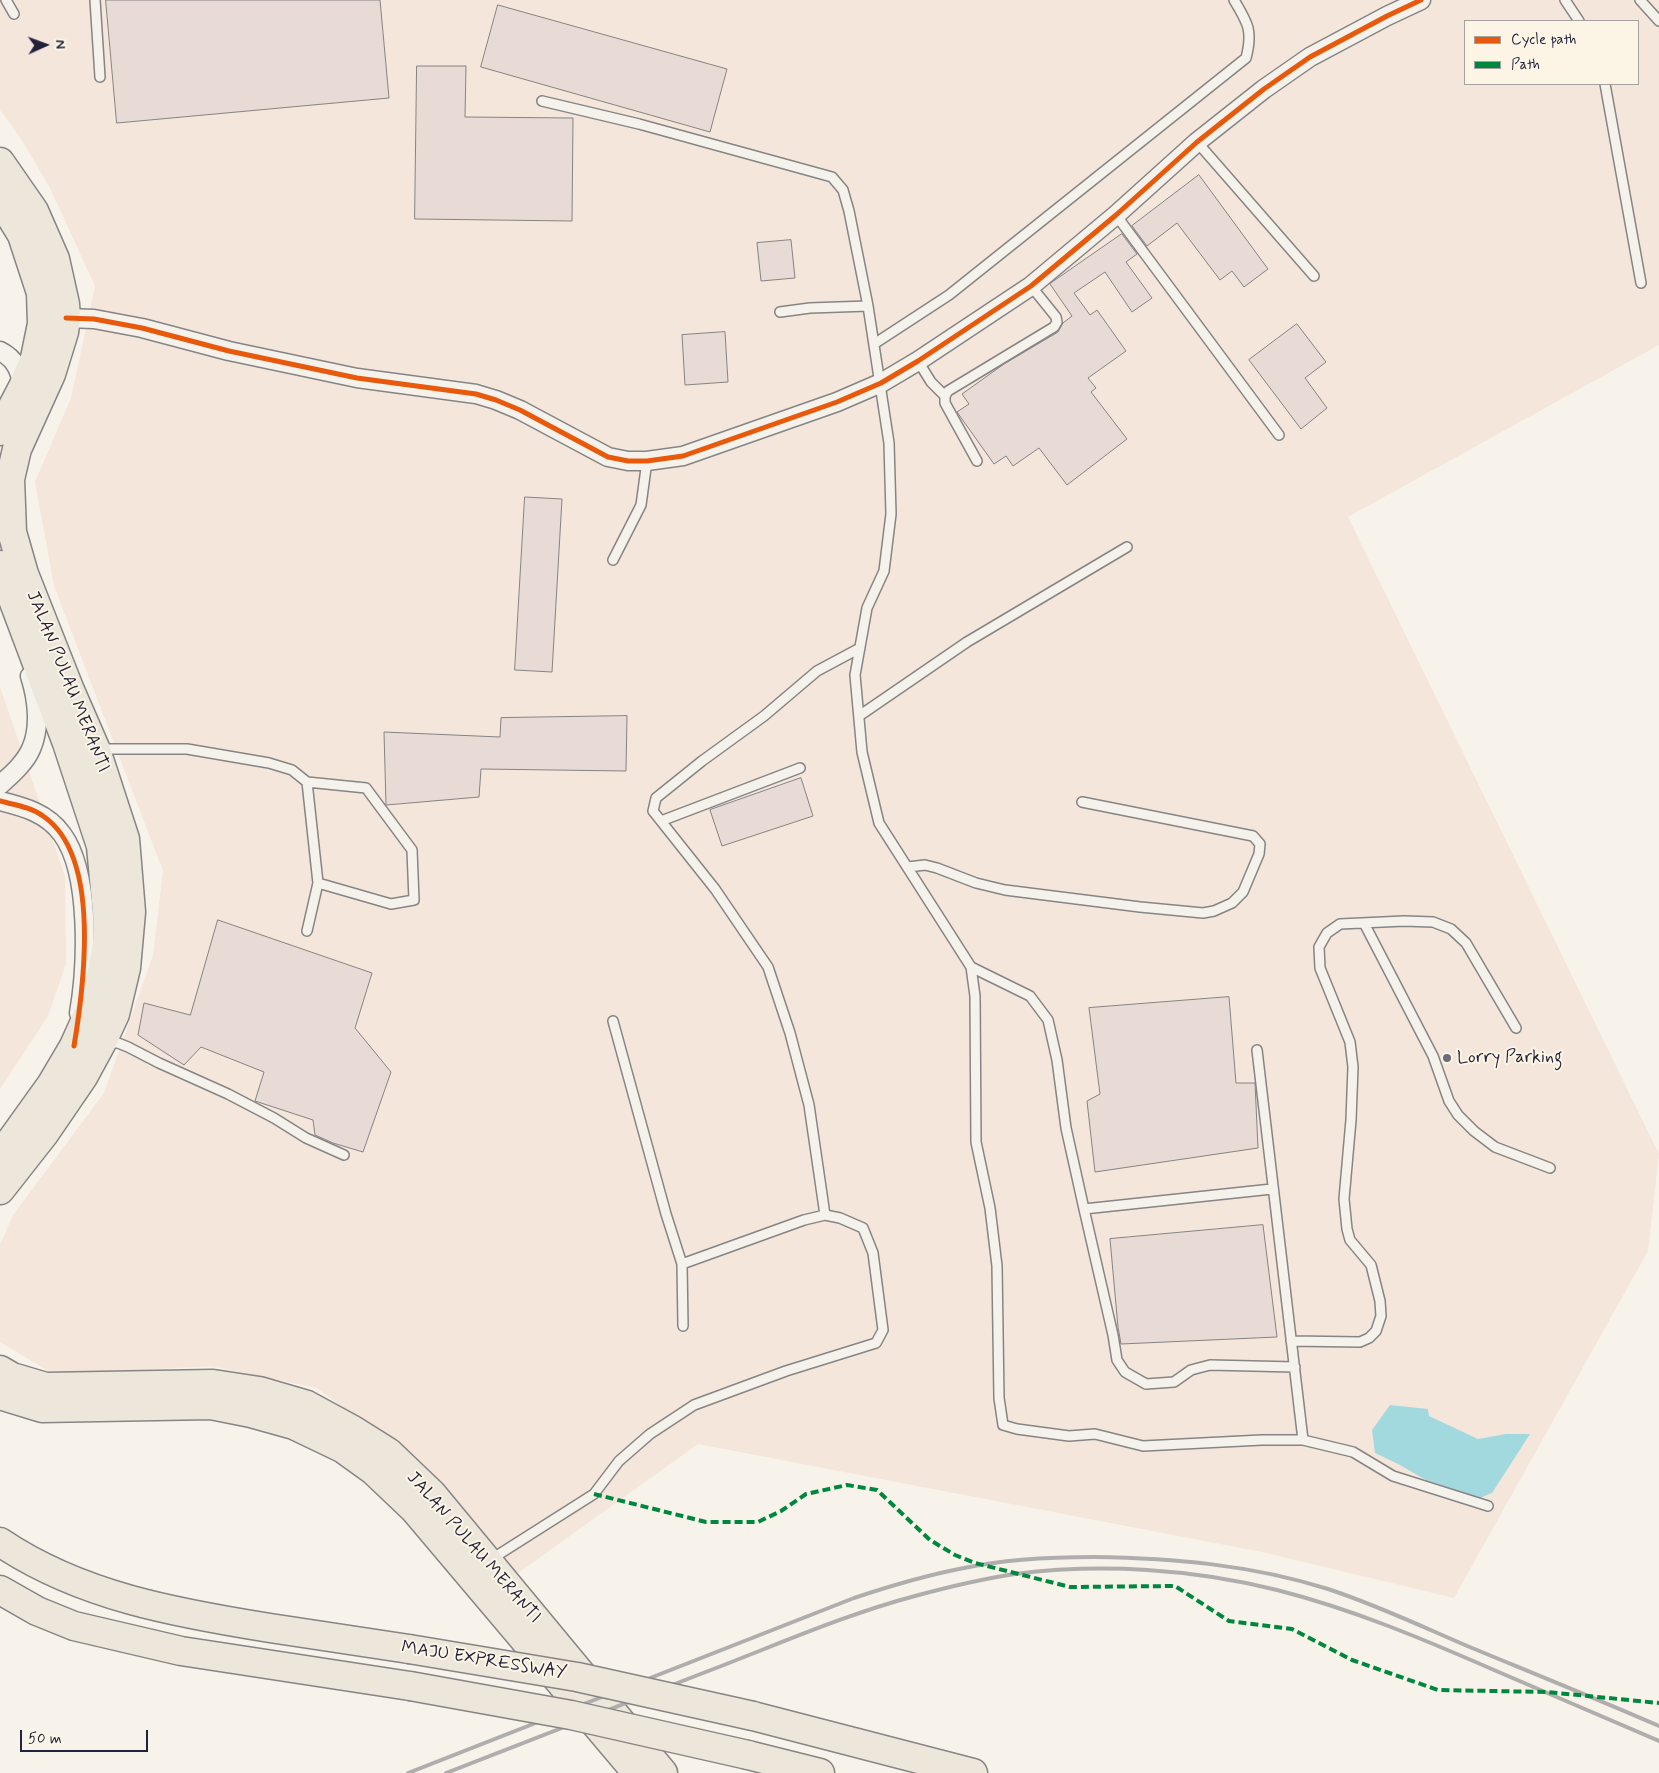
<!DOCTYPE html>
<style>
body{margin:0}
#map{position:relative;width:1659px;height:1773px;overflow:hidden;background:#f7f3ea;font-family:Mynerve,sans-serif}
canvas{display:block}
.legend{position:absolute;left:1464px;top:20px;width:175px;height:65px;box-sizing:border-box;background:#fcf5e5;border:1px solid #a5a1a1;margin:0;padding:6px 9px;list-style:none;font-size:15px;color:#22223b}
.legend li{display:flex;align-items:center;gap:10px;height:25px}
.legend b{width:25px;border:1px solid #a5a1a1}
.north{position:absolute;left:20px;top:20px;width:50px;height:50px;-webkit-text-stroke:4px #fcf5e5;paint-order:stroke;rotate:88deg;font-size:14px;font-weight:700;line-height:20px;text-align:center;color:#22223b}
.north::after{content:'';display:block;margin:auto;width:18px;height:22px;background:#22223b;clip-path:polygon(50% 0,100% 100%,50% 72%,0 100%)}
.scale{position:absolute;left:20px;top:1730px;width:128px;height:22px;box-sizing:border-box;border:2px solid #22223b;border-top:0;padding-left:6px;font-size:15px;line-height:18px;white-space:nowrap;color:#22223b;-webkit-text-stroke:4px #fcf5e5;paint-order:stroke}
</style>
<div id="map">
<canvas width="1659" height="1773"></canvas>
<ul class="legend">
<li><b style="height:6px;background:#e8590c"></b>Cycle path</li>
<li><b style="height:6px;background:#00873e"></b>Path</li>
</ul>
<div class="north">N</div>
<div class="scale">50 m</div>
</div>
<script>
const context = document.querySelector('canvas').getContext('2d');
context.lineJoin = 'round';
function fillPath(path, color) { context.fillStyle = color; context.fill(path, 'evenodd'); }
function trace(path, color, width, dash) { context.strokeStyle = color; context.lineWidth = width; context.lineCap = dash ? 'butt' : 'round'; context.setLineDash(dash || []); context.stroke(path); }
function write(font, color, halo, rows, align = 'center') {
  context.font = font + ' Mynerve,sans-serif'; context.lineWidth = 4; context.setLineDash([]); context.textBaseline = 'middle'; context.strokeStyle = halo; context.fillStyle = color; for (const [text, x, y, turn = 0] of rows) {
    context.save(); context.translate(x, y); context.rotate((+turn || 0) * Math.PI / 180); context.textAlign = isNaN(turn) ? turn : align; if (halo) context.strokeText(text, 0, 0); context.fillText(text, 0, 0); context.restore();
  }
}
fillPath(new Path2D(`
 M0,0H1659V345L1348,517L1659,1154L1648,1251L1454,1598L1262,1552L698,1444L514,1576L409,1458L317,1388L211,1366L55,1375L0,1342V1245L13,1215L104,1093L153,955L163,871L54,586L35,482L71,398L95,286L49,186L21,139L0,110ZM1465,21H1638V84H1465Z
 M0,687L65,876L66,964L48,1016L0,1089Z`), '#f4e6db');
fillPath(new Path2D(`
 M1390,1405L1428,1409L1429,1416L1478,1439L1506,1434H1530L1492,1493L1480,1498L1426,1480L1398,1464L1375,1453L1372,1430Z`), '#a2d9df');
const building = new Path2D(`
 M106,0H380L389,98L117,123Z
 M498,5L727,69L710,132L481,67Z
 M417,66H466L465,117L573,118L572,221L415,219Z
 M1199,175L1268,269L1244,287L1232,271L1220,280L1177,223L1147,246L1132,226Z
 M1122,234L1137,254L1126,262L1152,298L1132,312L1105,272L1074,293L1090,315L1097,310L1126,351L1088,378L1096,388L1091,392L1127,439L1067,485L1039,448L1013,466L1006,456L994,464L957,412L969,404L962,394L1004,364L1058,332L1063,323L1072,316L1050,284Z
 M791,240L795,278L761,281L757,243Z
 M1297,324L1326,362L1305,378L1327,408L1301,429L1249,360Z
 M725,332L728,382L685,385L682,335Z
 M525,497L562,499L552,672L515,670Z
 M627,716L626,771L481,769L479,797L386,805L384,732L500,737L501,718Z
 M801,778L813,816L722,846L710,810Z
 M218,920L372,973L355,1028L391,1072L363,1152L333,1143L315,1135L313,1120L255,1101L264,1072L201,1047L184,1065L138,1035L144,1003L190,1015Z
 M1229,997L1236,1083H1255L1258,1148L1095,1172L1087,1101L1100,1094L1089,1008Z
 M1263,1225L1277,1337L1121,1344L1118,1327L1110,1239Z`);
fillPath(building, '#e8dad5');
trace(building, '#868485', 1);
const lane = new Path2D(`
 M6,0L14,14
 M95,0L100,77
 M1565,0L1579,21
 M1640,0L1659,21
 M1605,84L1641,283
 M542,101L639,124L832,177L843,190L849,211L868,306L889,443L891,514L884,571L867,608L855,675L862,752L879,823L971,967L975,996L976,1142L990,1208L997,1266L999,1398L1003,1425L1017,1429L1069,1436L1095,1434L1143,1446L1262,1440H1303
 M1197,142L1314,276
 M1116,215L1279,435
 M780,312L810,308L868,306
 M874,344L949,295L1246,58C1253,31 1248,23 1234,0
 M918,361L931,382L945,396
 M977,461L945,403V396L948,391L1054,327L1057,322L1056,317L1031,286
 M613,560L641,505L647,461
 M859,716L967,642L1127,547
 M99,749H187L269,763L292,770L307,782L318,883L307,931
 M307,782L366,788L412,850L414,900L391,904L318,883
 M661,821L800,768
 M908,867L925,865L937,868L976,883L1005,890L1140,907L1203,913L1214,911L1232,903L1243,892L1259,854L1260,844L1253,836L1082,802
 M1364,923L1433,1056L1449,1101L1458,1115L1474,1131L1495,1147L1550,1168
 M971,967L1030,996L1048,1020L1057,1060L1066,1128L1084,1209L1113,1335L1117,1360L1125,1372L1146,1384L1174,1382L1191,1370L1210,1365L1295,1367
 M613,1021L666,1214L682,1264L683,1326
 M107,1043H118L128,1047L159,1063L228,1094L274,1118L306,1138L344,1155
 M1257,1050L1303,1440L1353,1452L1393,1476L1488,1506
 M1084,1209L1272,1189
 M682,1264L804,1220L825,1215
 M1291,1341L1360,1342L1369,1338L1376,1331L1381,1316L1380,1301L1371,1265L1350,1240L1347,1229L1344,1199L1351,1120L1353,1067L1350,1042L1320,968L1319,947L1327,933L1340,924L1404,921L1433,922L1451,929L1466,943L1516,1028
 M490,1560L594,1494L619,1461L650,1434L694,1405L786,1371L876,1343L883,1330L873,1253L863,1228L840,1218L825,1215L809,1105L790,1033L768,967L715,889L653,811L656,798L702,761L764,716L817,671L860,648`);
const street = new Path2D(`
 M66,318L94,319L142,328L229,351L357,378L476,394L496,400L520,410L608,457L628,461H647L683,456L837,402L881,383L918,361L1031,286L1116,215L1197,142L1264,89L1310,57L1387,16L1421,0
 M0,351C16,359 20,371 23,387
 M0,785C11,775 25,763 31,749C41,727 37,698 30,676
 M0,801C24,807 47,813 62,834C91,873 87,967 79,1013`);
const primary = new Path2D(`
 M0,162L34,211L55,259L65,304L66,318L64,332L51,374L17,449L10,479L12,532L24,574L69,688L96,750L125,839L131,912L126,968L115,1014L102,1042L83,1077L44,1134L0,1190
 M0,199L22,235L41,293L42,324L35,358L23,387L0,431
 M0,565L67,743L101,846L107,911L108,939L102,972L92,1006L74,1046L51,1085L0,1156
 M0,1370L12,1377L46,1387L213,1384L259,1391L307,1405L353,1430L388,1452L432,1494L663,1773
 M0,1395L42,1408L211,1405L251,1413L294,1425L342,1448L374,1471L414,1509L637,1773`);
const highway = new Path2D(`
 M0,1542C80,1596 176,1613 270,1628C316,1635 362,1642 409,1649
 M0,1590L37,1611L74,1626L181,1651L410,1686
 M753,1716L973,1773
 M748,1755L820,1773`);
trace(lane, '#868485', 12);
trace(street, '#868485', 21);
trace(primary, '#868485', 31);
trace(highway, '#868485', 31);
trace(lane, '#f5f2ec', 9);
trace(street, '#f5f2ec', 18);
trace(primary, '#ece7da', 28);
trace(highway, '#ece7da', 28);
trace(new Path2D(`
 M408,1773L854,1598C890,1586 927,1575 964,1568C1006,1559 1051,1557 1094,1557C1173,1558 1252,1565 1328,1589C1377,1605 1425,1628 1472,1648C1535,1674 1597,1699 1659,1726
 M446,1773C536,1738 626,1703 716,1668C781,1643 847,1614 915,1596C948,1587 982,1579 1015,1574C1102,1563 1193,1569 1277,1590C1352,1609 1423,1639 1494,1670C1549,1694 1604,1717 1659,1741`), '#b0aead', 4);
const highwayBridge = new Path2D(`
 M409,1649L577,1677L753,1716
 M410,1686L571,1715L748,1755`);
trace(highwayBridge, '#868485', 31, []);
trace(highwayBridge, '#ece7da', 28);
trace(new Path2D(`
 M594,1494L706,1522H758L781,1511L806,1494L847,1485L877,1490L930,1540L955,1555L975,1563L1070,1587L1175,1586L1229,1621L1292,1629L1352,1660L1438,1690L1547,1692L1659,1703`), '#00873e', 4, [8, 4]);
trace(new Path2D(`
 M66,318L94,319L142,328L229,351L357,378L476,394L496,400L520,410L608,457L628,461H647L683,456L837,402L881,383L918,361L1031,286L1116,215L1197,142L1264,89L1310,57L1387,16L1421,0
 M0,801C15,805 31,807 43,816C102,856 84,986 74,1046`), '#e8590c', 5);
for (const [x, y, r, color] of [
 [1447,1058,5,"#6d6b78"]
]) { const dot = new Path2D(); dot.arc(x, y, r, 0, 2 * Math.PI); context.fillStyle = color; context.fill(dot); trace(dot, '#fcf5e5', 2); }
write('18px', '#22223b', '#fcf5e5', [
 ["JALAN PULAU MERANTI",67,682,68],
 ["JALAN PULAU MERANTI",473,1548,49],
 ["MAJU EXPRESSWAY",484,1661,9]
]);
write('18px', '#22223b', '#fcf5e5', [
 ["Lorry Parking",1457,1058]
], 'left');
</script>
